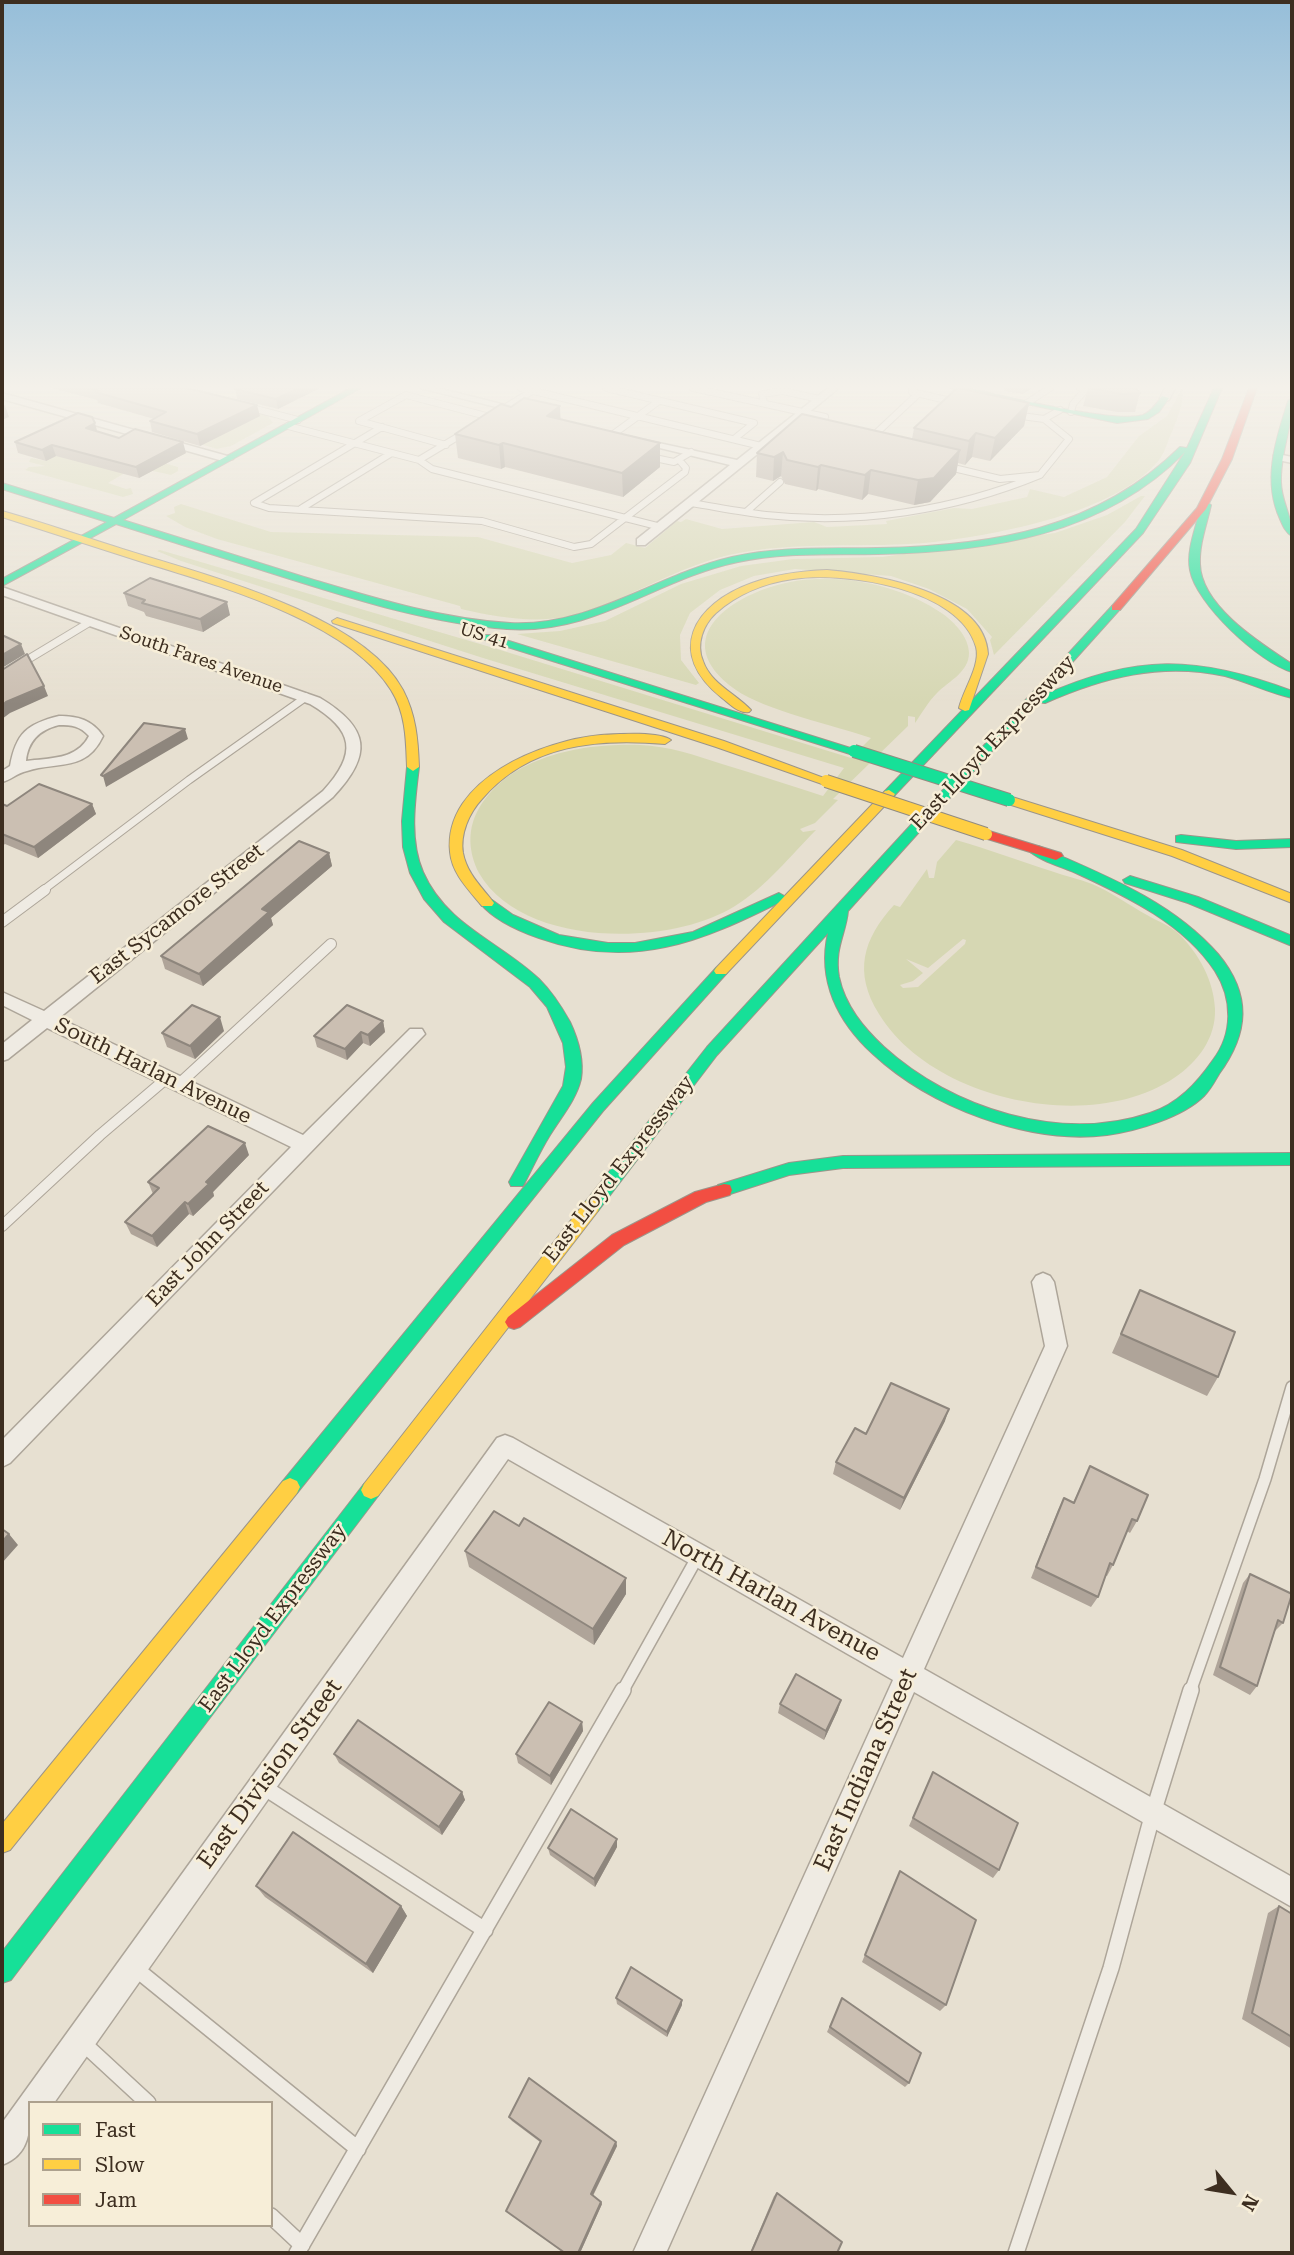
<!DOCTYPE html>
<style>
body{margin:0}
#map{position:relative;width:1294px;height:2255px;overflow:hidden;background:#e7e0d1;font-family:"Roboto Serif",serif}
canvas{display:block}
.frame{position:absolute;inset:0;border:4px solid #3d2e20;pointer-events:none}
.legend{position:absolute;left:28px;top:2101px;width:245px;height:126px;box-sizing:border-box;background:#f7eed8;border:2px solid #ada18e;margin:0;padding:9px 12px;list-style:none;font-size:21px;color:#3d2e20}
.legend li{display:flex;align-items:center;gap:14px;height:35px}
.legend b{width:35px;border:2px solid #ada18e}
.north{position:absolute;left:1196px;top:2157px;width:70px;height:70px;-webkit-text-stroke:5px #f7eed8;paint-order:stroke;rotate:120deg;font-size:19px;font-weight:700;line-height:28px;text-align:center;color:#3d2e20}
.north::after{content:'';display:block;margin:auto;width:24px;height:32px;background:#3d2e20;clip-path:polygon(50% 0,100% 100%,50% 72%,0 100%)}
</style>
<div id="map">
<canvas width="1294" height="2255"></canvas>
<div class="frame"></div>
<ul class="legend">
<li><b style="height:9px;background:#16e098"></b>Fast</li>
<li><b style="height:9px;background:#ffcf43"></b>Slow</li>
<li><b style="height:9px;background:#f24e42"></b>Jam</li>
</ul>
<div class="north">N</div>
</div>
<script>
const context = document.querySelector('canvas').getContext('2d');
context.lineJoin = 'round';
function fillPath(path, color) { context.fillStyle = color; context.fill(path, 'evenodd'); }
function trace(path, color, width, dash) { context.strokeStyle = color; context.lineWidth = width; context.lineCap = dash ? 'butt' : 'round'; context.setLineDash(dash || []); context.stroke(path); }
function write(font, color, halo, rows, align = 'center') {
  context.font = font + ' "Roboto Serif",serif'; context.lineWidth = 5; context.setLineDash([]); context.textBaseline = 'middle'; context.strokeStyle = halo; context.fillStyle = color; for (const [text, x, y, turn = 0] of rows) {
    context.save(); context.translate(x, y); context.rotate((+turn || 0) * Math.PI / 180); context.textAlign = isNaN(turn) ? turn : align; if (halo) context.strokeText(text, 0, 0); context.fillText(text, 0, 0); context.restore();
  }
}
fillPath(new Path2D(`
 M1182,388C1186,398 1176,424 1170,436C1167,444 1164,454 1159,460C1118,512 997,535 934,542C866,549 796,540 729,555C677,567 632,597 581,613C542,625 500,618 461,609L460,606L217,539L185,527L166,516L175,513L174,507L181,504L271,532L478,537L572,563L611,555L626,543L645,548L677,521L681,522L686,519L722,529L814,522L827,527L887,524L886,521L954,508L972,509L1027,497L1030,489L1064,497L1107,477L1139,436L1167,416Z
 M232,405L268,416L273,423L231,446L217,449L190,441Z
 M59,454L164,463L178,467V471L171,475L135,467L108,483L126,489L131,488L133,494L123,497L25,470L29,467L45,466L29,462L31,458L46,461Z
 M1141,496H1145L1125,522L994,655L990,640L992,637L967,609L929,589L891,576L795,569L754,576L720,590L690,613L680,635L681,660L699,683L696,685L517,634L560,631L605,621L681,584L741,566L793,559L882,557L1055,533L1107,515Z
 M160,550L497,649L851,758L871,738C836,726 764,710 736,690C664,639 733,593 790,582C839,572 902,585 943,614C954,622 969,637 969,653C969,672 949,681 937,693C928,702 922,713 915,723V717L908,716V726L833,799L838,800L815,823L800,829L803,832L816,830C791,855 766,887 735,906C670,947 522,948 479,873C469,854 467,832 477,812C507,756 582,743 640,745C668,746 695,755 722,764C756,774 789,785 823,796L844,768L483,658L181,561L157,551Z
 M956,840C988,849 1020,861 1051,871C1065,876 1079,879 1092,884C1111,892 1129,905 1147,915C1157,921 1171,926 1179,934C1199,954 1214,981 1215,1009C1216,1038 1198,1062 1174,1078C1091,1134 932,1101 879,1014C853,972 863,939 894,905L900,907L927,869L929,878H934L937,862ZM963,939L966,940L965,944L918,987L903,988L900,985L913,981L923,973L906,959L928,968Z`), '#d6d7b3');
const laneFar4 = new Path2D(`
 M521,388L761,446
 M606,388L754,423L734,439
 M693,388L825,417
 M912,388V392L955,402
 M764,403L762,394L783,391L819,399
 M1027,403L1050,388
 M248,407L298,420
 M498,412L537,388
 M1071,412L1073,404L1086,389L1080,388
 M1014,415L1044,419L1060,410
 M288,426L419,460L464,433
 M382,427L254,503L269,508L482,521L574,547L591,544L685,472L686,468L680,461
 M608,438L659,401
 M870,439L918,394
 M446,445L359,421L406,395L490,417
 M650,457L674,462L691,452
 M419,460L432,469L661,527
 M945,466L1000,479L1040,475L1069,439L1044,419
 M691,503C716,507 741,512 766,515C859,525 953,511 1040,475
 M302,508L390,454
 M746,512L780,482`);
const laneFar3 = new Path2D(`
 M2,675L90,622
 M42,891L189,780L306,697`);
const laneFar2 = new Path2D(`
 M2,922L45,890
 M179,1084L331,944
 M2,1226L100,1135L167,1078`);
const laneFar1 = new Path2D(`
 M622,1692L698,1556
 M1190,1692L1265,1479L1292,1387`);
const lane = new Path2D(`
 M262,1786L485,1930
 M136,1969L358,2149
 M83,2043L148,2103
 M271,2216L302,2245
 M297,2253L623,1690
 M1016,2253L1111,1968L1153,1813L1191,1690`);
const street = new Path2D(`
 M420,388H438L529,411L524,414Z
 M828,388H839L645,545H637V539L730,465L631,441V437L737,460Z
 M1165,388H1175L1169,400L1165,401L1160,398Z
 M2,393L231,457L233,459L223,461L2,399Z
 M1278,454L1292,457V463L1274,459V455Z
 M2,587L320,698C370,728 373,755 333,797L59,1018L303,1135L410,1029H422L425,1034L10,1463L2,1467V1440L291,1147L47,1028L8,1059L2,1061V1044L32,1020L2,1005V992L44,1011L323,791C358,753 354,730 310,704L2,595Z
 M59,716C78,716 92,720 103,736C86,772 59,761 27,771C17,773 11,780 2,782V771L10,766C16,733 27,724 59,716ZM59,725C72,725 80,726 89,736C77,760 49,758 26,761C28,741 39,730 59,725Z
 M1043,1273L1050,1276L1054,1282L1067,1346L924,1669L1292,1877V1907L914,1692L666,2253H633L893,1680L508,1459L54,2103H30C30,2129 31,2154 2,2165V2123L497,1438L505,1435L513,1438L903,1658L1045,1346L1032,1282L1036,1276Z`);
const fast = new Path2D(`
 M351,388H361L123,520C183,539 244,558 304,577C371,597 440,619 510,623C592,627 655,575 732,557C780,546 829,549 877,548C990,546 1096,530 1180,447L1187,448L1214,388H1222L1190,463L1143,533L893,797L889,798L883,794L885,791L1136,529L1185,452C1103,535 991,552 878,554C832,555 784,552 738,562C656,579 596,635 507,629C434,624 363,602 293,580C234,561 175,543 116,524L2,586V579L107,522L2,489V483L114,518Z
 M950,388H966C1001,395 1115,424 1143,415C1151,412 1157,403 1162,396L1169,398L1159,412L1148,419L1117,423Z
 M1292,398C1293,426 1280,453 1281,482C1281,501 1293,518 1292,536C1286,533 1283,526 1280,519C1262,480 1276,439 1288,401Z
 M1206,502L1211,505C1207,524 1199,544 1200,564C1201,606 1260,643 1292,664V672C1260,663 1196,604 1190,570C1186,549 1197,526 1201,505Z
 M1112,606L1121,608L1042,696C1135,654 1197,655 1292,691V698C1269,693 1248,682 1225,676C1161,662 1104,677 1045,703L1036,702L848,911C846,934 834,948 839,977C845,1006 864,1028 884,1047C952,1109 1061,1143 1150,1113C1178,1104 1197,1083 1213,1060C1233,1034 1233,999 1215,971C1184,924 1128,897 1078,874C1063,867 1039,861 1027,849L1028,846H1038C1101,874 1171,900 1218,954C1252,995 1249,1033 1219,1074C1215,1081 1210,1090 1204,1096C1183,1117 1137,1131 1107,1135C1029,1145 930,1107 873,1054C838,1022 817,981 828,933L717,1055L598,1211H586L584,1206L586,1201L707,1047Z
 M482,635H490L860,751L854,755L850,754L482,639Z
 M413,763L419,767C415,801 409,839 423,872C446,925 500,942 539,979C552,992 561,1006 570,1022C578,1039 584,1060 581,1079C576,1100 561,1117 550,1135C540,1151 532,1169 523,1186H511L509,1182L563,1086L566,1067L563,1043L547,1007L530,987L444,922L424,899L410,873L403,847L402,821L407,767Z
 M1181,835L1236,841L1292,839V847L1236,849L1176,842V836Z
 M1130,876L1198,897L1292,936V946L1188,903L1125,883L1123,880Z
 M779,893L786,897L784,900C701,942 632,971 539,938C519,931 494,920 480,903L482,900H492L513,915L559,935L608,943H635L693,932Z
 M721,966L726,968L728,971L726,974L603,1111L297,1493L290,1496L283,1493L280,1487L283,1481L593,1103L716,968Z
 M1292,1153V1165L843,1168L789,1175L724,1196L718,1195L716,1190L718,1185L789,1163L843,1156Z
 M371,1481L378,1484L381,1490L378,1496L11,1980L2,1983V1952L364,1484Z`);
const slow = new Path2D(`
 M2,511C45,523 87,538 129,551C206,575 363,615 403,690C416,715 418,739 419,767L413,771L407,767C406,740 406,714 391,690C349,621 213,584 139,561C93,546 48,532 2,517Z
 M827,570C873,574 985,592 988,654L969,710L965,711L959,708C963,690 981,665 976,647C960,588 844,571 793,579C765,583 737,594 716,613C703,625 696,644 703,661C711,684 735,693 751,710L749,712C739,714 730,704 722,698C665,653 693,604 752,583C776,574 801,571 827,570Z
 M337,618L724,741L832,781L826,785L822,784L716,747L333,623L332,621Z
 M601,735C618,734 658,731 671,740L665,744C598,738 529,744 482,799C469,813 460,834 463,853C467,874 482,887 494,903L492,906H482C469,890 452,874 450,852C443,779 544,740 601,735Z
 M889,790L895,794L893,797L726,974H716L714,971L716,968L885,791Z
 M1009,796L1182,850L1292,894V903L1172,856L1005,803L1003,800Z
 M592,1199L598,1201L600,1206L598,1211L378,1496L371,1499L364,1496L361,1490L364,1484L586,1201Z
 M290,1478L297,1481L300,1487L297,1493L10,1850L2,1853V1824L283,1481Z`);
const jam = new Path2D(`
 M1249,388H1257L1232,459L1206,509L1120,610H1112V606L1197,508L1222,459Z
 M986,830L1061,853L1063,856L1056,860L981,837V831Z
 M724,1184L730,1185L732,1190L730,1195L706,1202L624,1245L520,1327L514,1329L508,1327L505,1322L508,1317L612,1235L695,1192Z`);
trace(laneFar4, '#ada599', 8);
trace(laneFar3, '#ada599', 9);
trace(laneFar2, '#ada599', 12);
trace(laneFar1, '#ada599', 14);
trace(lane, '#ada599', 18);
trace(street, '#ada599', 3);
trace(fast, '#9c958a', 2);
trace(slow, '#9c958a', 2);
trace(jam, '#9c958a', 2);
trace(laneFar4, '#efebe3', 6);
trace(laneFar3, '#efebe3', 7);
trace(laneFar2, '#efebe3', 10);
trace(laneFar1, '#efebe3', 11);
trace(lane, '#efebe3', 15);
fillPath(street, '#efebe3');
fillPath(fast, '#16e098');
fillPath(slow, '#ffcf43');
fillPath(jam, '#f24e42');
const fastBridge = new Path2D(`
 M854,751L1009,800`);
const slowBridge = new Path2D(`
 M826,781L986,834`);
trace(fastBridge, '#928b80', 14, []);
trace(slowBridge, '#928b80', 14, []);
trace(fastBridge, '#16e098', 12);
trace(slowBridge, '#ffcf43', 12);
fillPath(new Path2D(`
 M51,388H186L260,416L200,446L152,432L150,421L154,419L98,403L97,400Z
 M320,388L278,409L237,399L235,389Z
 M1004,388H1031L1023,394L1005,391Z
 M1088,388L1140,393L1135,412H1117L1083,406Z
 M1029,403L1024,426L990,461L972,457L965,465L958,463L956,474L930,502L914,505L868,494L862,500L818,489L816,491L785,484L781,476L773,481L756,477L757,453L912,439L914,428Z
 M560,419L660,467L623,497L505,467L501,469L458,458L455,434Z
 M97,431L119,438L186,453L139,478L56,456L46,461L18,453L15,442Z
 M124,593L230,615L203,632L146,616L144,612L128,606Z
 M2,804L7,806L92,804L96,814L38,858L5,844L2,846Z
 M329,853L332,866L271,918L273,925L203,986L165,969L161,956Z
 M383,1021L385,1032L370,1046L363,1043L347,1060L317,1047L314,1036Z
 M224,1031L195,1059L167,1047L162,1033Z
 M249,1155L213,1192L214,1196L193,1216L189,1214L157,1247L131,1234L125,1222L153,1194L148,1182Z
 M1140,1290L1218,1377L1207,1396L1112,1353Z
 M945,1421L900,1510L833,1474L836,1462L866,1434Z
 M1090,1466L1137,1521L1130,1533L1127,1531L1113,1565L1107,1576H1105L1098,1597L1091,1607L1031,1578L1058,1510L1064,1498L1073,1503Z
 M519,1526L626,1594L594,1645L469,1567L465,1551Z
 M1250,1574L1283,1623L1275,1631L1257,1686L1250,1695L1213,1675L1243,1583Z
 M780,1704L838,1710L824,1740L778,1713Z
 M582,1722L583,1731L551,1785L518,1763L516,1754Z
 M334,1754L462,1792L465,1800L442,1835L339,1763Z
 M933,1772L999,1870L993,1878L909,1826Z
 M617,1847L595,1887L550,1855L548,1848Z
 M900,1871L946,2005L940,2011L862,1962L896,1879Z
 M256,1886L401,1906L407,1916L373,1973L265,1897Z
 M1279,1906L1292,1914V2049L1242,2019L1268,1913Z
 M616,1998L682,2005L667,2037L617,2004Z
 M842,1998L909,2083L905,2087L827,2032Z
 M509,2117L616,2142L617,2146L593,2196L602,2204L580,2253H565L540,2142L512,2121Z
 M777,2193L837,2253H750L774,2196Z`), '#afa499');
fillPath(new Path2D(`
 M299,388H320L278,409L276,399Z
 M1024,388H1031L1023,394Z
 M1029,403L1024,426L990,461L995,438Z
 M5,405L9,417L2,420V407Z
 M257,405L260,416L200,446L197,434Z
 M560,406L561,429L547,416Z
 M95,423L98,434L86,428Z
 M976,433L972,457L965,465L969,441Z
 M183,442L186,453L139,478L136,467Z
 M503,443L505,467L501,469L499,445Z
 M660,443V467L623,497L622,473Z
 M52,445L56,456L46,461L42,450Z
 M960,450L956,474L930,502L914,505L918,480Z
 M783,452L781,476L773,481L774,457Z
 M821,465L818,489L816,491L818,467Z
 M871,470L868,494L862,500L865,475Z
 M227,602L230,615L203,632L200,619Z
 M21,644L25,654L2,668V655Z
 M44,686L48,696L10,713L2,719V706L6,702Z
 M185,729L188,739L106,787L103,776Z
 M92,804L96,814L38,858L34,847Z
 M329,853L332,866L271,918L273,925L203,986L199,974L262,909Z
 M220,1017L224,1031L195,1059L190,1046Z
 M383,1021L385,1032L370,1046L368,1035Z
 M361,1032L363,1043L347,1060L345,1049Z
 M245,1143L249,1155L213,1192L214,1196L193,1216L188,1204L206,1182Z
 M185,1202L189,1214L157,1247L152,1236Z
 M949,1409L945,1421L900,1510L904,1498Z
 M9,1534L18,1545L2,1563V1542Z
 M626,1578V1594L594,1645L593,1629Z
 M841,1700L838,1710L824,1740L826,1731Z
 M582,1722L583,1731L551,1785L550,1776Z
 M462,1792L465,1800L442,1835L439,1827Z
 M617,1839V1847L595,1887L594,1879Z
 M401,1906L407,1916L373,1973L366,1964Z
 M682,2000V2005L667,2037V2032Z
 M616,2142L617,2146L592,2197L591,2194Z
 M601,2202L602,2204L580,2253H578Z`), '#8e867d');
const building = new Path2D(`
 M88,388H186L257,405L197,434L150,421L166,412L95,392L99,391Z
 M238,388H299L276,399L235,389Z
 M957,388H958L1029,403L995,438L976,433L969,441L914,428Z
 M1089,388H1135L1140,393L1122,394Z
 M524,398L560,406L547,416L660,443L622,473L503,443L499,445L455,434L501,404L511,407Z
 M78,413L92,417L95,423L86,428L119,438L135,429L183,442L136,467L52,445L42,450L15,442Z
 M802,414L960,450L934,478L918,480L871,470L865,475L821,465L818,467L787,460L783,452L774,457L757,453Z
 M150,578L227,602L200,619L142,603L145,600L124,593Z
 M2,635L21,644L2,655Z
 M27,654L44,686L6,702L2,706V670Z
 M144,723L185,729L103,776L101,775Z
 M39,784L92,804L34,847L2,834V804L7,806Z
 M299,841L329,853L262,909L269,912L199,974L161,956Z
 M192,1005L220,1017L190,1046L162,1033Z
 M347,1005L383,1021L368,1035L361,1032L345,1049L314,1036Z
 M208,1126L245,1143L206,1182L209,1184L188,1204L185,1202L152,1236L125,1222L159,1188L148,1182Z
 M1140,1290L1235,1332L1218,1377L1121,1334Z
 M891,1383L949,1409L904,1498L836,1462L855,1428L866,1434Z
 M1090,1466L1148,1495L1137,1521L1132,1519L1113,1565L1110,1563L1098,1597L1036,1567L1064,1498L1074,1503Z
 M494,1511L519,1526L524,1518L626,1578L593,1629L465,1551Z
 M2,1529L9,1534L2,1542Z
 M1250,1574L1292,1594L1283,1623L1278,1620L1257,1686L1220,1667Z
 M796,1674L841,1700L826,1731L780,1704Z
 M549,1702L582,1722L550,1776L516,1754Z
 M358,1720L462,1792L439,1827L334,1754Z
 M933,1772L1018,1823L999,1870L913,1818Z
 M571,1809L617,1839L594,1879L548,1848Z
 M293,1832L401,1906L366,1964L256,1886Z
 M900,1871L976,1920L946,2005L865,1955Z
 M1279,1906L1292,1914V2037L1252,2013Z
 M631,1967L682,2000L667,2032L616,1998Z
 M842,1998L921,2053L909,2083L830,2027Z
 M529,2078L616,2142L591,2194L601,2202L578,2253H565L506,2211L541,2141L509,2117Z
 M777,2193L842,2242L837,2253H751Z`);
fillPath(building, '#cbbfb2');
trace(building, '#8e867d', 2);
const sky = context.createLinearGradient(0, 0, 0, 704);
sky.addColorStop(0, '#96bed9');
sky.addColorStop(0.55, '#f4f1ea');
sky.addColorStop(1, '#f4f1ea00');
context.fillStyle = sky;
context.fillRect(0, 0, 1294, 704);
write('18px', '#3d2e20', '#f7eed8', [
 ["US 41",484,636,17],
 ["South Fares Avenue",201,660,19]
]);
write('21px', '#3d2e20', '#f7eed8', [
 ["East Lloyd Expressway",993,743,-47],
 ["East Sycamore Street",177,914,-38],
 ["South Harlan Avenue",153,1071,26],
 ["East Lloyd Expressway",619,1169,-52],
 ["East John Street",208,1244,-46],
 ["East Lloyd Expressway",273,1618,-53]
]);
write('24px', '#3d2e20', '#f7eed8', [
 ["North Harlan Avenue",771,1596,29],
 ["East Indiana Street",866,1770,-66],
 ["East Division Street",270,1774,-54]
]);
</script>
